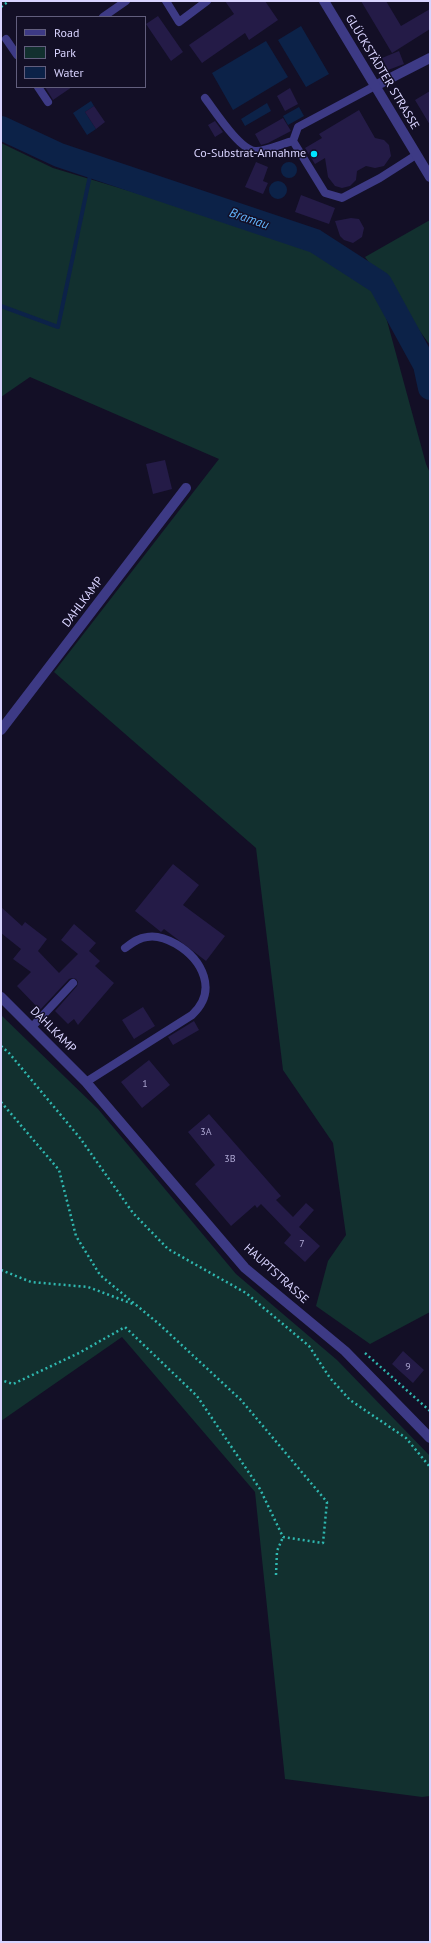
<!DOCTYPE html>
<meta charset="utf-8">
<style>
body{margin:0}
#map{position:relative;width:431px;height:1943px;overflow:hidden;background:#130f26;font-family:"PT Sans",sans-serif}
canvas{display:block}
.frame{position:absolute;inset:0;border:2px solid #d9d4ff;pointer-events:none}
.legend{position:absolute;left:16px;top:16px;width:130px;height:72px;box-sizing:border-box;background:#130f26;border:1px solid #625e7d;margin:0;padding:5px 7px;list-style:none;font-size:12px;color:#d9d4ff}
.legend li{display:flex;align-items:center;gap:8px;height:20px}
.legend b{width:20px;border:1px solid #625e7d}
</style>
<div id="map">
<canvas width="431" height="1943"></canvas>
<div class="frame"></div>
<ul class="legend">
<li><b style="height:5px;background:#3d3a85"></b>Road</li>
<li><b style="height:11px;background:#12302f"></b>Park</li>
<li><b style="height:11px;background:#0c2248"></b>Water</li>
</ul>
</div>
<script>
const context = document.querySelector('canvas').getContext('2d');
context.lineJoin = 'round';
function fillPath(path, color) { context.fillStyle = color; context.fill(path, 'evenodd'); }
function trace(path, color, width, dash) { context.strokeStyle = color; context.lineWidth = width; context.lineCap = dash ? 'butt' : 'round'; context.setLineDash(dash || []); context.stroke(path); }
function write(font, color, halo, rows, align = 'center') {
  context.font = font + ' "PT Sans",sans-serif'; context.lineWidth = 3; context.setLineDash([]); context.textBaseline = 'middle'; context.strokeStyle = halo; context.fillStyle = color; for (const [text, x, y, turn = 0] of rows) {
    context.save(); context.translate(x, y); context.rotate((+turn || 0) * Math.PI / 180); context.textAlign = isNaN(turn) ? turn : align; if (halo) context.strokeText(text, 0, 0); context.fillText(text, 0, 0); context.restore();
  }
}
fillPath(new Path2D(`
 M1,143L53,168L312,246L377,284L426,464L430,473V1312L370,1344L316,1306L328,1261L346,1235L333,1143L283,1070L256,848L54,672L219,459L30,377L1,397Z
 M430,220V345L365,257Z
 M1,1015L98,1109L236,1274L337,1360L430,1456V1796L422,1797L285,1779L255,1492L122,1337L1,1421Z`), '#12302f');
fillPath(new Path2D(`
 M301,26L329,74L306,87L278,40Z
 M266,41L288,77L233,110L212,73Z
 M91,101L94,106L85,112L96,129L87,135L73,113Z
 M267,103L271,111L245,126L241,119Z
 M299,107L304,116L288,125L283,116Z
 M281 170a8 8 0 1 1 16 0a8 8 0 1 1-16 0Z
 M269 190a9 9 0 1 1 18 0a9 9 0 1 1-18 0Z`), '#0c2248');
trace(new Path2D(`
 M1,306L58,327L92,166`), '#0c2248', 4);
trace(new Path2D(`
 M1,128L59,155L315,241L380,283L425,365L430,388`), '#0c2248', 24);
fillPath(new Path2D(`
 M225,1H265L278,20L249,40L245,33L202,63L189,45L234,14Z
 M361,1H386L401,26L430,9V29L392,53Z
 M158,16L183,52L171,61L146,24Z
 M399,51L404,64L388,70L382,58Z
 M45,87H72L53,100Z
 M290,88L298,104L285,111L277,96Z
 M430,91V125L415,100Z
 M94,106L105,122L96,129L85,112Z
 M359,110L375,138L384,140L389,145L391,156L384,166L375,168L366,166L357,171L356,180L350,186L342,188L335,186L328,177L325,158L315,164L305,148L322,138L319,134Z
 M283,118L291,131L268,143L261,145L255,134Z
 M215,121L223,132L215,137L208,125Z
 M256,162L268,167L263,181L268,183L263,194L245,187Z
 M301,195L335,208L329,224L295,212Z
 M351,218L359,219L364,228L362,237L353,243L344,240L340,236L335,221Z
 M165,460L172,489L153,494L146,464Z
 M173,864L199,885L183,905L225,936L206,961L164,929L161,932L135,911Z
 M1,907L22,926L25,922L47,939L38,951L59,973L78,954L61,940L74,924L96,943L89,951L100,961L95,966L114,983L78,1025L74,1019L68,1024L55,1011L77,986L78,982L76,979L72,978L69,979L40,1010L17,986L31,972L13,959L21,949L1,933Z
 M143,1007L155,1026L134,1039L122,1020Z
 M194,1021L199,1030L173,1045L168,1037Z
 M149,1060L170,1085L142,1108L121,1082Z
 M209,1114L281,1196L276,1200L293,1217L306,1203L314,1210L299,1227L320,1246L305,1262L284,1243L291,1235L261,1204L257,1208L255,1205L231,1226L195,1184L215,1165L188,1132Z
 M403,1351L424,1370L413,1383L392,1364Z`), '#241b47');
trace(new Path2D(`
 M1,7L9,1
 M1,1046L9,1053L80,1138L133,1213L168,1249L246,1293L309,1346L330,1378L350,1400L406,1438L430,1467
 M1,1102L59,1170L76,1236L100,1275L159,1324L241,1400L327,1502L323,1543L283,1537L260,1489L197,1396L125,1327L79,1353L13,1384L1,1380
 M1,1270L31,1282L88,1287L133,1304
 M365,1353L430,1411
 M276,1575L277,1551L283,1537`), '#2fb8b0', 2.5, [2, 3]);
trace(new Path2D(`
 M166,1L179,22L207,1
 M103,17L126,1
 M6,39L17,55
 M375,86L298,127L293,141L325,193L342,198L380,178L416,155
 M38,87L48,102
 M205,98C215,111 239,149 255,151C264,152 284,143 293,141
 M32,1027L73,983
 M86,1082L192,1015C218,991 203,960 176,944C167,939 157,935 147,937C138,938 132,943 125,948`), '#3d3a85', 8);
trace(new Path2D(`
 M375,86L430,58
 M1,730L186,488`), '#3d3a85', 10);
trace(new Path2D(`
 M324,1L430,177
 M1,997L86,1082L245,1268L345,1351L430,1438`), '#3d3a85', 10);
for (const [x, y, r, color] of [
 [314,154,4,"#00e5ff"]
]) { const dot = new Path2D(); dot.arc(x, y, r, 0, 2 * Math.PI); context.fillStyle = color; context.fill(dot); trace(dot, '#130f26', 1.5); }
write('10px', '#aca6d1', null, [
 ["1",145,1084],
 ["3A",206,1132],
 ["3B",230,1159],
 ["7",302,1244],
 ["9",408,1367]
]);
write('12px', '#d9d4ff', '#130f26', [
 ["GLÜCKSTÄDTER STRASSE",382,72,59],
 ["DAHLKAMP",83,602,-53],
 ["DAHLKAMP",53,1030,45],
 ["HAUPTSTRASSE",276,1274,42]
]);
write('12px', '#d9d4ff', '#130f26', [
 ["Co-Substrat-Annahme",306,154]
], 'right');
write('italic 13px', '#62b6ff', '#130f26', [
 ["Bramau",249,219,19]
]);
</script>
